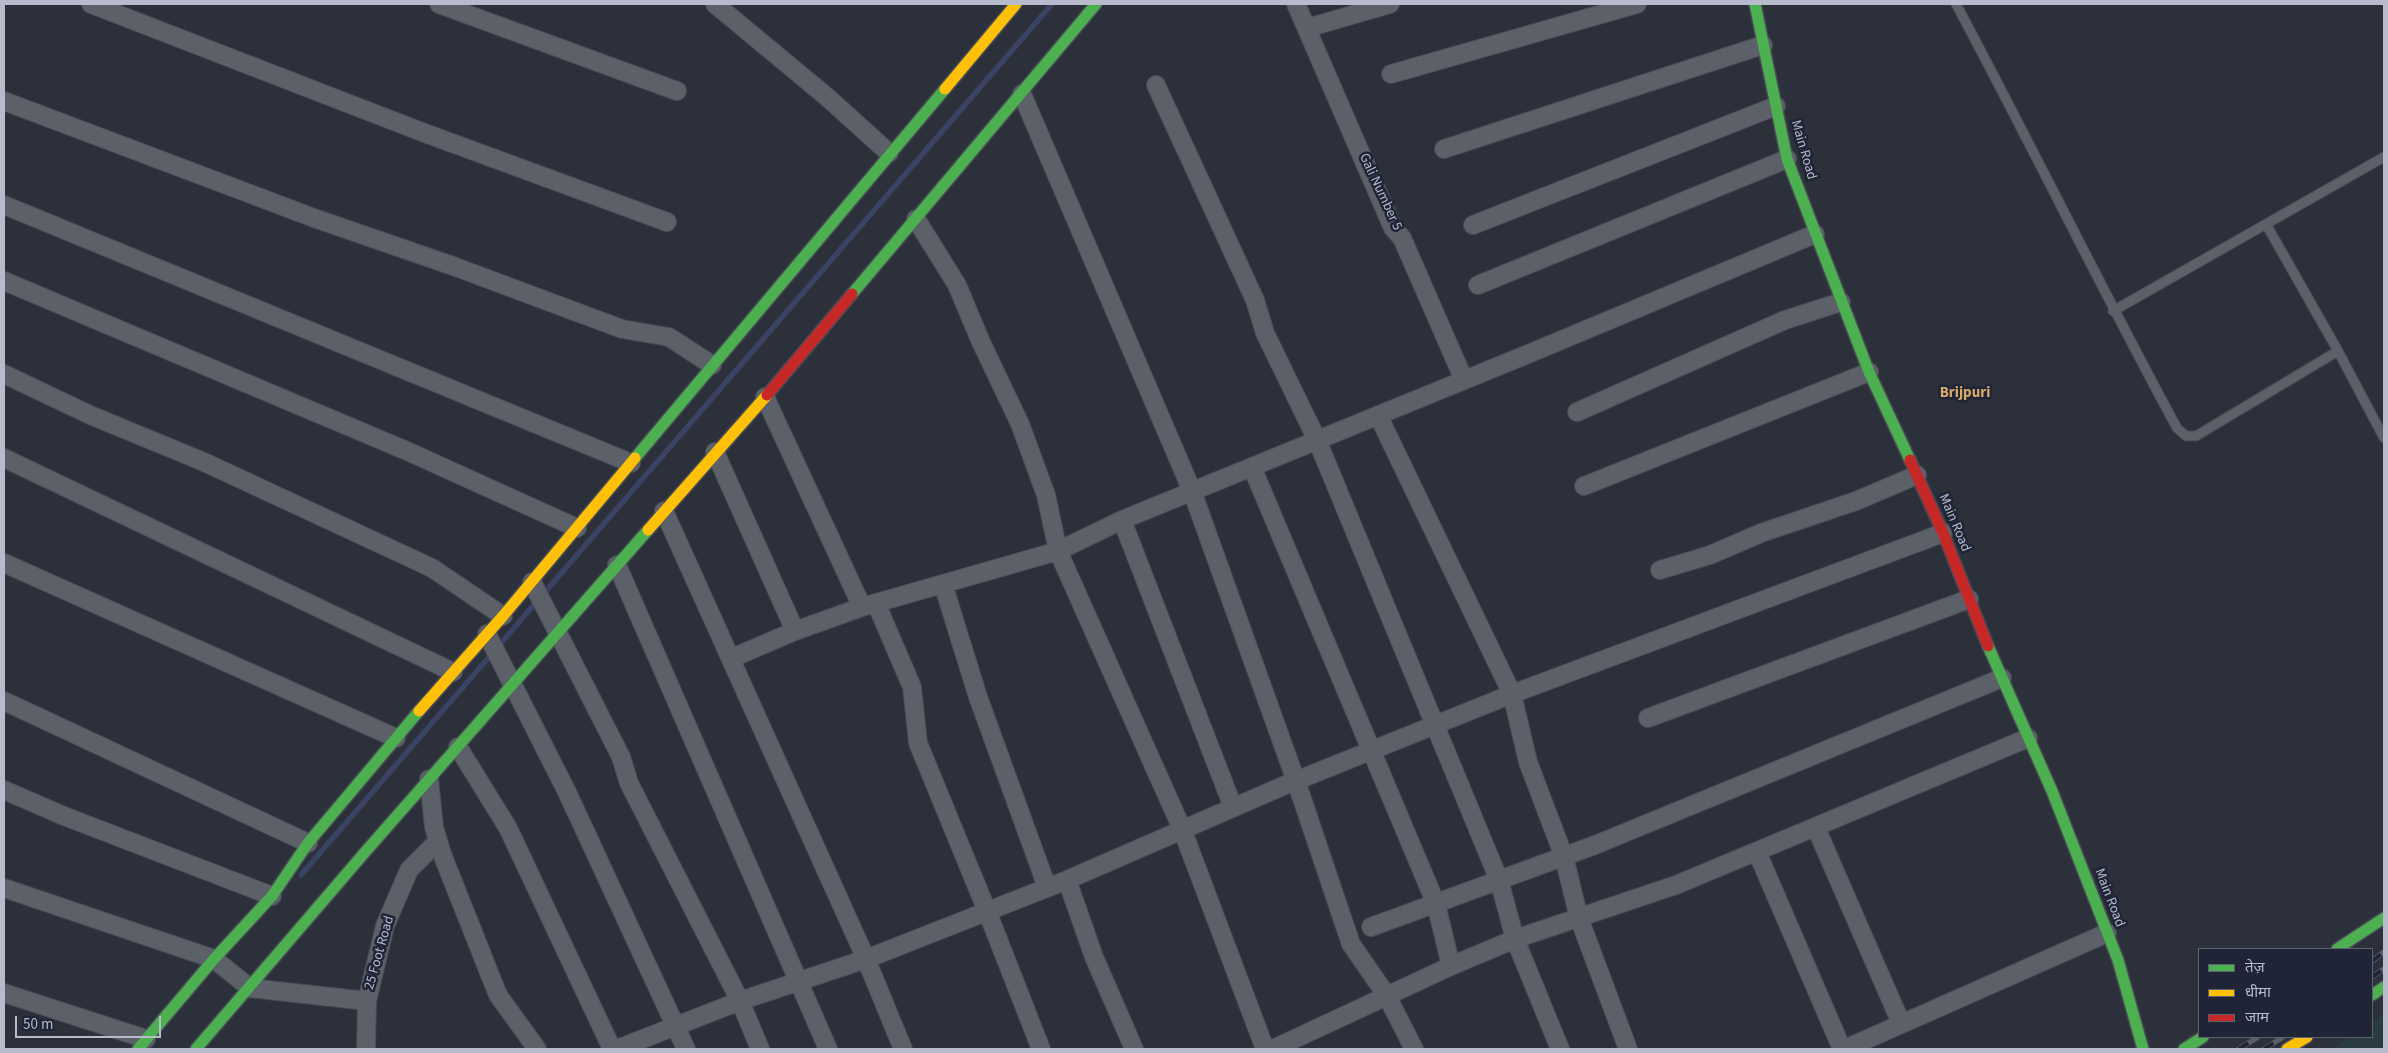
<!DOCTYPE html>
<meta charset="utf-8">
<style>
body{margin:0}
#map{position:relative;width:2388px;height:1053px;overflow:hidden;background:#2c303b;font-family:"Source Sans 3","Noto Sans Devanagari",sans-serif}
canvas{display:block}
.frame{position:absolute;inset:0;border:5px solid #b7bbcb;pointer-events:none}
.legend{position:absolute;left:2198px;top:948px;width:175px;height:90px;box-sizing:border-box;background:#1f2536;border:1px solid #5c6172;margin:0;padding:6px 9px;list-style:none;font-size:15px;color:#b7bbcb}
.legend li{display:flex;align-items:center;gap:10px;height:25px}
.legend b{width:25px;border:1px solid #5c6172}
.scale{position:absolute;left:15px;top:1016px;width:146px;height:22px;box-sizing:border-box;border:2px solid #b7bbcb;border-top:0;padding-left:6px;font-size:15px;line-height:18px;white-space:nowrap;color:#b7bbcb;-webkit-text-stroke:4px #1f2536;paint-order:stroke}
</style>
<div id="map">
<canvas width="2388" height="1053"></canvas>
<div class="frame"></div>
<ul class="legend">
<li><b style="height:6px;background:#4caf50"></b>तेज़</li>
<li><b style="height:6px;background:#ffc107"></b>धीमा</li>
<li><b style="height:6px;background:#c62828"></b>जाम</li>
</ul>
<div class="scale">50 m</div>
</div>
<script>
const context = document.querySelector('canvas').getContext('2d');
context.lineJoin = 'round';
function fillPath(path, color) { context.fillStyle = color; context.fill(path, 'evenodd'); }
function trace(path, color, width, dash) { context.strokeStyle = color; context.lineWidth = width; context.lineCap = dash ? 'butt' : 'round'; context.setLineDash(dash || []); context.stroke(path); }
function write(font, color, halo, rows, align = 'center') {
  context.font = font + ' "Source Sans 3",sans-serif'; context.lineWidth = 5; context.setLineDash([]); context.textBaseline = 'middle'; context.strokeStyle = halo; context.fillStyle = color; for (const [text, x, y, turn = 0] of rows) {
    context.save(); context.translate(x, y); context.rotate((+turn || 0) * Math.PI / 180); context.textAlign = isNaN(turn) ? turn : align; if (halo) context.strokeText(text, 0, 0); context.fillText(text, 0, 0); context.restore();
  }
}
fillPath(new Path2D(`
 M2384,1014V1049H2330L2350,1037H2372V1022Z`), '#293a41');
trace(new Path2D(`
 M301,875L1052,4`), '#394364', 5.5);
const lane = new Path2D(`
 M1956,4C2031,144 2101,288 2177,428L2186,436H2196L2338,351
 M2266,224L2338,351L2384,438
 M2113,311L2384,157`);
const street = new Path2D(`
 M91,4L422,132L667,222
 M439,4L677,91
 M715,4L827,97L889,153
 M1296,4L1393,228L1402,238L1464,380
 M1307,28L1390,4
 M1391,74L1637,4
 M1156,85L1255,300L1265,333L1317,440L1499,880L1515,939L1560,1049
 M1022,94L1192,491L1296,781L1351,944L1387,996L1414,1049
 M4,101L314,218L453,266L622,329L669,337L712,365
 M1444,149L1763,45
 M4,205L631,463
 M916,219L957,285L981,342L1020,424L1046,495L1058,551L1182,829L1265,1049
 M1473,225L1776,106
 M4,281L407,451L577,528
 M1478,285L1787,159
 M4,374L90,415L204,462L432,568L503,616
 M765,397L862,607
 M1577,412L1785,320L1841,302
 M1378,415L1512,694L1528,762L1564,857L1579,918L1628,1049
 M715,452L795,631
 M4,458L453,672
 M1252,467L1436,904L1451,966
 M1584,486L1869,372
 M664,511L866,959L903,1049
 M1122,520L1233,807
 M4,563L396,738
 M617,565L828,1049
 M1660,570L1710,555L1761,533L1856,501L1917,475
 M532,582L621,757L629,783L740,1001L760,1049
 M943,584L978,697L1047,887
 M876,603L912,687L918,743L987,911L1041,1049
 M487,634L567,792L686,1049
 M732,658L795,631L862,607L1058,551L1122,520L1533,352L1815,234
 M4,701L308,843
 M1648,718L1969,599
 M458,747L508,828L612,1049
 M429,779L434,827L442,854L498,995L537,1049
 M4,790L64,816L272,896
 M1816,828L1901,1023
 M1757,852L1842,1049
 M1067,880L1094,957L1134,1049
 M4,888L214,959L250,988L367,1001
 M1371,927L1595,845L2002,678
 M4,993L146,1039
 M366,1049L367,1001L385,926L409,870L437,842
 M617,1049L740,1001L866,959L1067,880L1283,786L1512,694L1943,533
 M1273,1049L1451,966L1515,939L1676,885L2028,738
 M1845,1049L2107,933`);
const fast = new Path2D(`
 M1755,4L1787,159L1869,372L1910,460
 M852,294L1096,4
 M635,458L945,89
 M1988,646L2052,791L2118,960L2143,1049
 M2337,949L2384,918
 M2372,995L2384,987
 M138,1049L214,959L272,896L308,843L419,711
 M196,1049L366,851L648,530
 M2184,1049L2203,1037`);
const slow = new Path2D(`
 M945,89L1016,4
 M648,530L767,395
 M419,711L503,616L635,458
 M2287,1049L2307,1037`);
const jam = new Path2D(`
 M767,395L852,294
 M1910,460L1943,533L1988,646`);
trace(lane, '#484b54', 11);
trace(street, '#484b54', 20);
trace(fast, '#484b54', 14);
trace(slow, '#484b54', 14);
trace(jam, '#484b54', 14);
trace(lane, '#5c6069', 9);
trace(street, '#5c6069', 18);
trace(fast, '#4caf50', 11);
trace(slow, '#ffc107', 11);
trace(jam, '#c62828', 11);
const rail = new Path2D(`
 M2372,961L2384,952
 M2372,977L2384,969
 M2239,1049L2258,1037
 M2264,1049L2283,1037`);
trace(rail, '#5b5e66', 5.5);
trace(rail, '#1f2536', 4, [11]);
write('14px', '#b7bbcb', '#1f2536', [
 ["Main Road",1803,150,74],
 ["Gali Number 5",1380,192,65],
 ["Main Road",1954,523,67],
 ["Main Road",2109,898,69],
 ["25 Foot Road",380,953,-74]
]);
write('bold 15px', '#d6aa67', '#1f2536', [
 ["Brijpuri",1965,394]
]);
</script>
